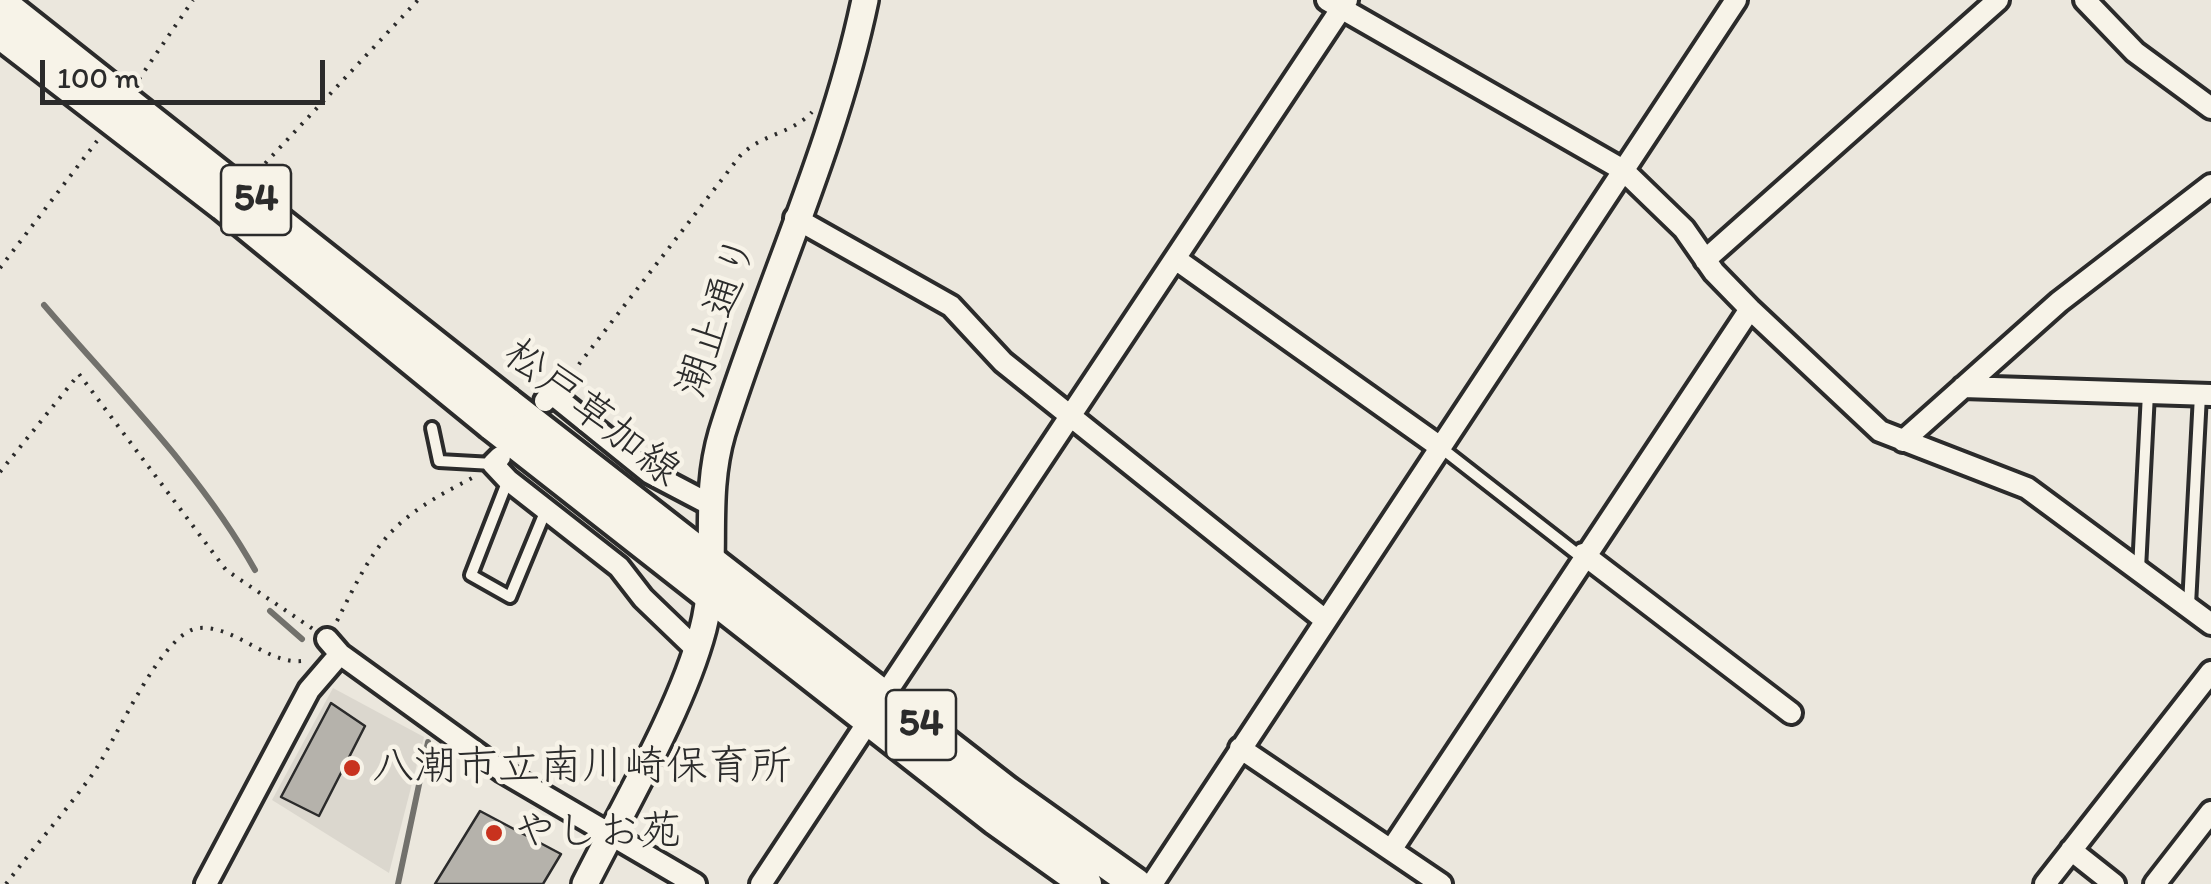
<!DOCTYPE html>
<meta charset="utf-8">
<style>
body{margin:0}
#map{position:relative;width:2211px;height:884px;overflow:hidden;background:#ebe7dd;font-family:Itim,sans-serif}
canvas{display:block}
.scale{position:absolute;left:40px;top:60px;width:285px;height:45px;box-sizing:border-box;border:5px solid #2b2b2b;border-top:0;padding-left:12px;font-size:30px;line-height:35px;white-space:nowrap;color:#2b2b2b;-webkit-text-stroke:8px #f7f3e8;paint-order:stroke}
</style>
<div id="map">
<canvas width="2211" height="884"></canvas>
<div class="scale">100 m</div>
</div>
<script>
const context = document.querySelector('canvas').getContext('2d');
context.lineJoin = 'round';
function fillPath(path, color) { context.fillStyle = color; context.fill(path, 'evenodd'); }
function trace(path, color, width, dash) { context.strokeStyle = color; context.lineWidth = width; context.lineCap = dash ? 'butt' : 'round'; context.setLineDash(dash || []); context.stroke(path); }
function write(font, color, halo, rows, align = 'center') {
  context.font = font + ' Itim,"Klee One",sans-serif'; context.lineWidth = 9; context.setLineDash([]); context.textBaseline = 'middle'; context.strokeStyle = halo; context.fillStyle = color; for (const [text, x, y, turn = 0] of rows) {
    context.save(); context.translate(x, y); context.rotate((+turn || 0) * Math.PI / 180); context.textAlign = isNaN(turn) ? turn : align; if (halo) context.strokeText(text, 0, 0); context.fillText(text, 0, 0); context.restore();
  }
}
fillPath(new Path2D(`
 M333,688L424,737L389,873L272,800Z`), '#dbd7ce');
trace(new Path2D(`
 M44,305C116,389 201,473 255,570
 M270,611L302,639
 M398,884L428,742`), '#72716c', 6);
const building = new Path2D(`
 M331,703L365,726L319,816L281,797Z
 M480,811L561,854L543,884H435Z`);
fillPath(building, '#b5b2ab');
trace(building, '#2b2b2b', 2.5);
const service = new Path2D(`
 M432,428L439,461L493,464
 M1440,447L1581,557
 M508,480L471,575L510,597L546,510
 M2139,569L2148,393
 M2189,605L2200,395`);
const minor = new Path2D(`
 M1327,0L1623,170L1684,229L1714,272L1750,309L1880,431L2027,488L2211,624
 M2085,0L2135,52L2211,108
 M795,218L951,306L1003,362L1325,620
 M1177,260L1440,447
 M1705,260L1998,0
 M1963,387L2211,395
 M545,401L551,393L650,473L709,504
 M1903,441L2059,302L2211,185
 M500,457L493,464L508,480L619,567L643,598L696,649
 M1583,554L1791,713
 M327,639L340,654L502,771L695,884
 M884,696L1347,0
 M1240,748L1441,884
 M1391,850L1750,309
 M2071,850L2114,884
 M206,884L309,690L340,654
 M761,884L870,719
 M1152,884L1736,0
 M2045,884L2211,672
 M2155,884L2211,812`);
const tertiary = new Path2D(`
 M585,884C623,808 682,709 703,629C720,564 702,501 722,433C767,288 834,149 865,0`);
const primary = new Path2D(`
 M507,403L1007,792L1136,884
 M491,424L995,819L1086,884`);
trace(service, '#2b2b2b', 18);
trace(minor, '#2b2b2b', 28);
trace(tertiary, '#2b2b2b', 32);
trace(primary, '#2b2b2b', 38);
trace(new Path2D(`
 M139,79L193,0
 M258,171L418,0
 M0,268L97,141
 M566,381L740,156C761,134 792,134 812,112
 M0,472L79,374L226,570L313,629
 M337,621C378,538 390,520 474,477
 M6,884C34,847 65,812 92,775C114,745 161,631 199,628C237,625 271,669 308,660`), '#2b2b2b', 4, [2.5, 8]);
trace(service, '#f7f3e8', 10);
trace(minor, '#f7f3e8', 20);
trace(tertiary, '#f7f3e8', 25);
trace(primary, '#f7f3e8', 30);
const primaryBridge = new Path2D(`
 M0,2L507,403
 M0,33L223,205L491,424`);
trace(primaryBridge, '#2b2b2b', 38, []);
trace(primaryBridge, '#f7f3e8', 30);
for (const [x, y, r, color] of [
 [352,768,10,"#c8321e"],
 [494,833,10,"#c8321e"]
]) { const dot = new Path2D(); dot.arc(x, y, r, 0, 2 * Math.PI); context.fillStyle = color; context.fill(dot); trace(dot, '#f7f3e8', 4); }
for (const [x, y, w] of [
 [256,200,70],
 [921,725,70]
]) { const box = new Path2D(); box.roundRect(x - w / 2, y - 35, w, 70, 8); context.fillStyle = '#f7f3e8'; context.fill(box); trace(box, '#2b2b2b', 2.5); }
write('bold 40px', '#2b2b2b', null, [
 ["54",256,200],
 ["54",921,725]
]);
write('42px', '#2b2b2b', '#f7f3e8', [
 ["潮止通り",719,317,-71],
 ["松戸草加線",591,414,38]
]);
write('42px', '#2b2b2b', '#f7f3e8', [
 ["八潮市立南川崎保育所",372,768],
 ["やしお苑",514,833]
], 'left');
</script>
